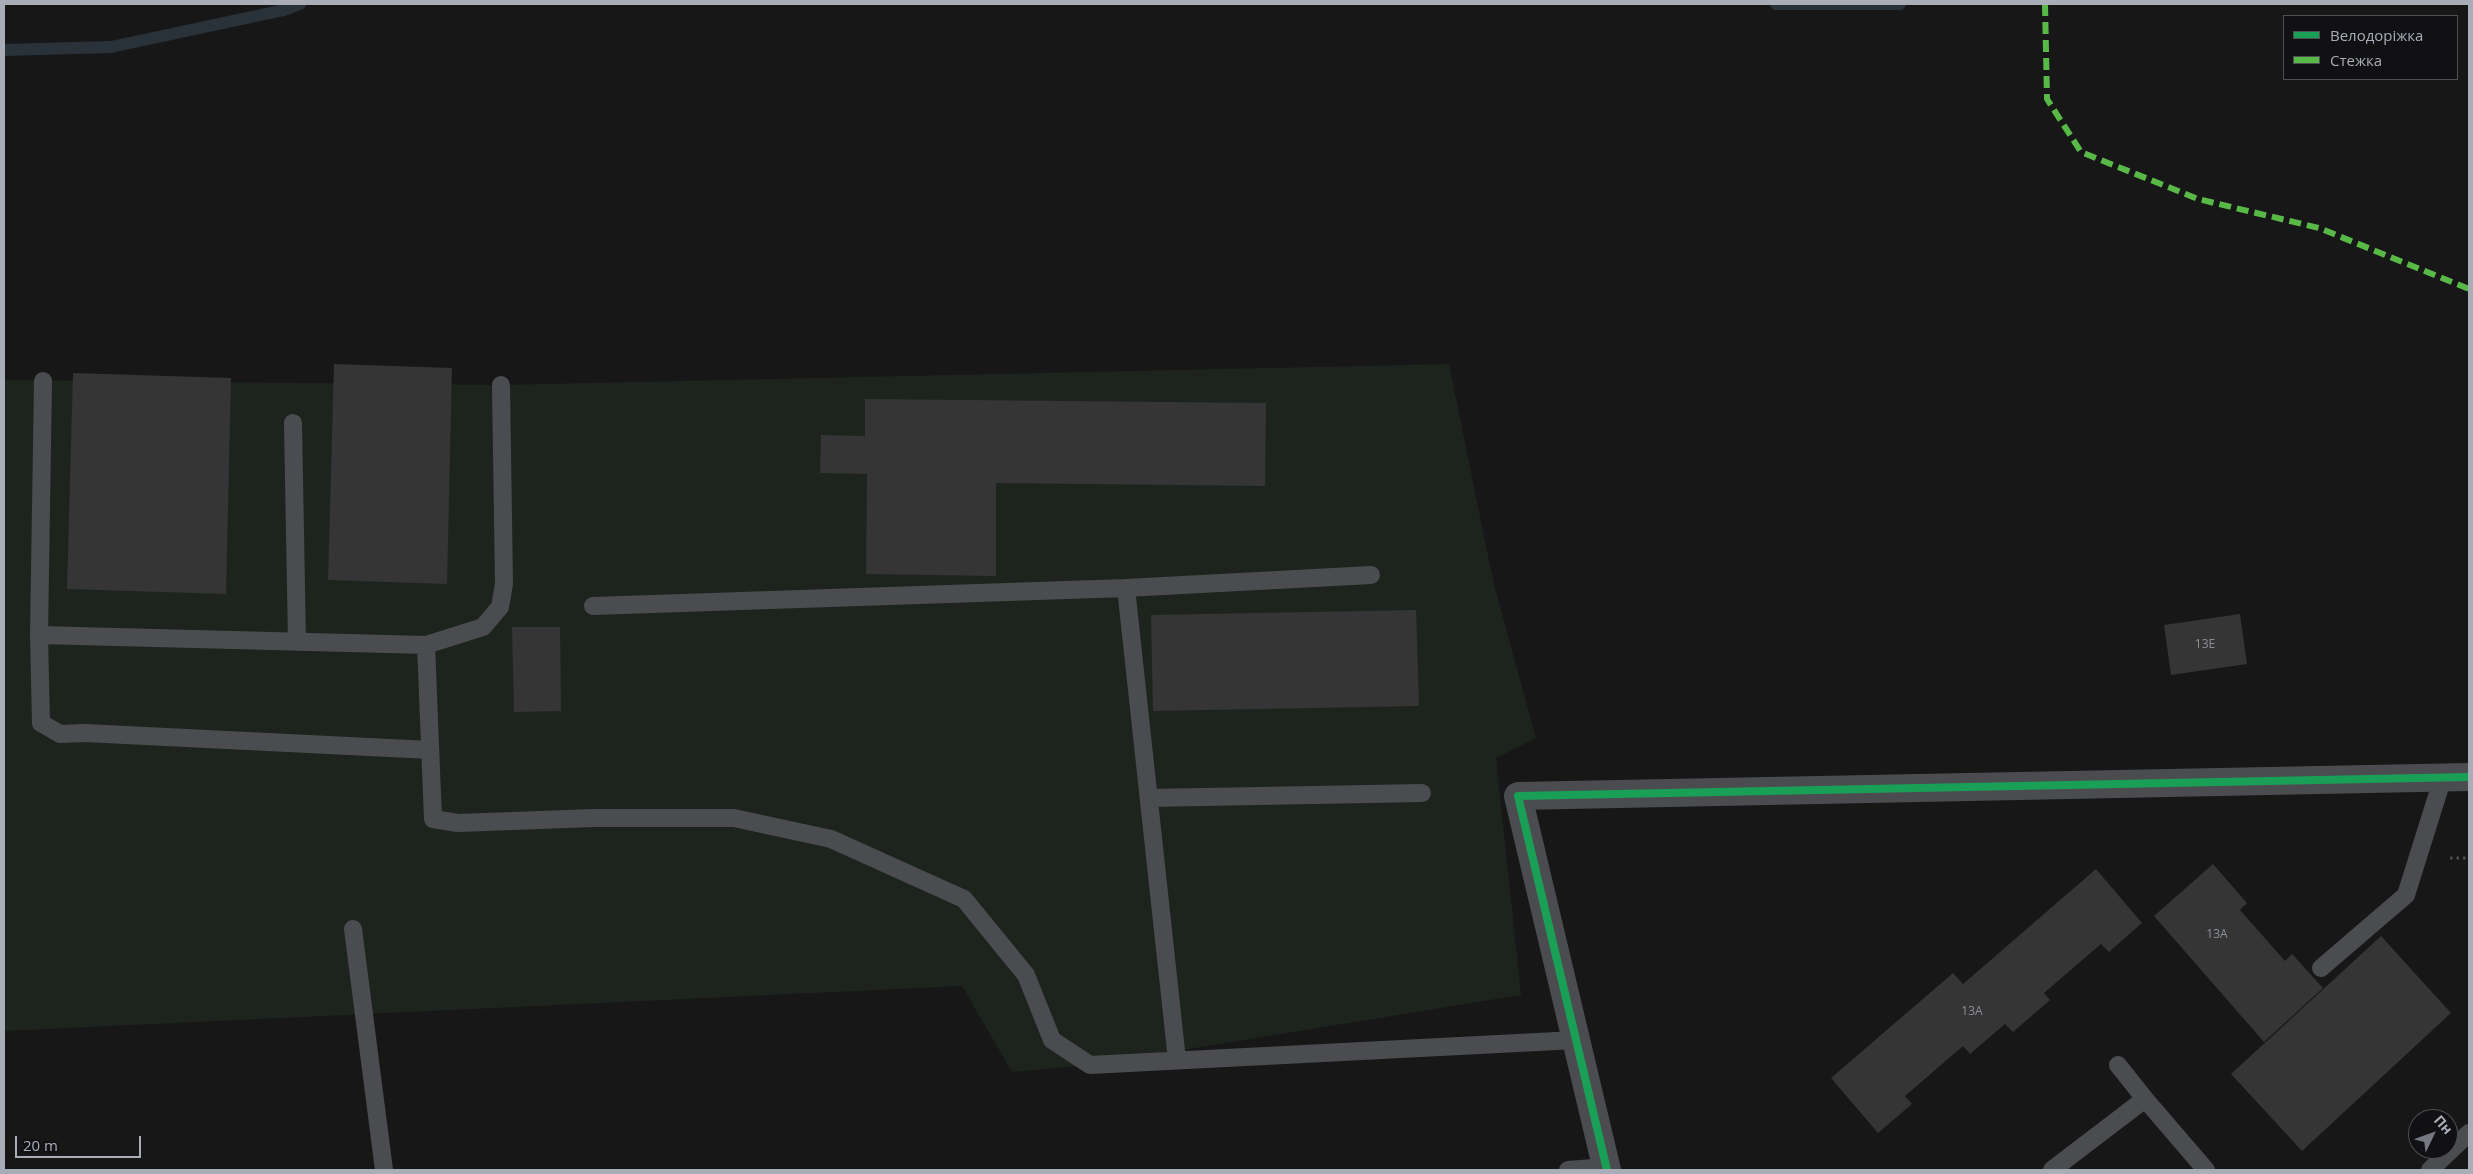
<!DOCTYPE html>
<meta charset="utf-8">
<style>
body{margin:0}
#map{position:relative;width:2473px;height:1174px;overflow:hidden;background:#171717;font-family:"Open Sans",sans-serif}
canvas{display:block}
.frame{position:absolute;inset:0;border:5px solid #a8adb8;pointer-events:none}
.legend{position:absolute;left:2283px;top:15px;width:175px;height:65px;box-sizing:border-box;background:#111113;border:1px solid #4d4f55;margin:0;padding:6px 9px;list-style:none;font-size:15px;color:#a8adb8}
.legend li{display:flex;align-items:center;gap:10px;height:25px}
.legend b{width:25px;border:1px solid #4d4f55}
.north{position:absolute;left:2408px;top:1109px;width:50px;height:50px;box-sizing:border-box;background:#111113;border:1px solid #4d4f55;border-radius:50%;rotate:48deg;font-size:14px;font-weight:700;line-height:20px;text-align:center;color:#a8adb8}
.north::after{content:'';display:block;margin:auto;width:18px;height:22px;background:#757880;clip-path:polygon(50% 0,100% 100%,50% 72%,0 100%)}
.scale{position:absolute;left:15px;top:1136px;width:126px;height:22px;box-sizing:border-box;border:2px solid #a8adb8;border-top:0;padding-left:6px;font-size:15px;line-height:18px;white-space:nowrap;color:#a8adb8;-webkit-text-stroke:4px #111113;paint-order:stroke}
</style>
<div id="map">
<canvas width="2473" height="1174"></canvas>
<div class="frame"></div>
<ul class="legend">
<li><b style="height:6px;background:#1a9f57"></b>Велодоріжка</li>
<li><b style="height:6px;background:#58b947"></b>Стежка</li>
</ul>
<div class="north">Пн</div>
<div class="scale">20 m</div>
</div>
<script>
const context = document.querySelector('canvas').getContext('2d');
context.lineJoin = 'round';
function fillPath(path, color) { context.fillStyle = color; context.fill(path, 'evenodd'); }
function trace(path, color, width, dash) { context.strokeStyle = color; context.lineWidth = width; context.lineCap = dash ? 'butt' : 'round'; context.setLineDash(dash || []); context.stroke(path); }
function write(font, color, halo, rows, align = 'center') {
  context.font = font + ' "Open Sans",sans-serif'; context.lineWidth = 4; context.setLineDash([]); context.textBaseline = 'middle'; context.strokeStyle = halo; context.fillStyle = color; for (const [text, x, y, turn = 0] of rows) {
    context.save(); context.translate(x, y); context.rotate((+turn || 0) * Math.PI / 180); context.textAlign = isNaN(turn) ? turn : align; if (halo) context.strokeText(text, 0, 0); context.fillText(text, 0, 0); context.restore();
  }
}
fillPath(new Path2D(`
 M1449,364L1494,585L1536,738L1496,758L1521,995L1090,1065L1012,1072L962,986L4,1031V380L501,385Z`), '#1d241e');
trace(new Path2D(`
 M1776,4H1900
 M4,50L111,47L284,10L300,4`), '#2a3239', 12);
fillPath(new Path2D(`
 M334,364L452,368L447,584L328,580Z
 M73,373L231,378L226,594L67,589Z
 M865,399L1266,403L1265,486L996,483V576L866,574L867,474L820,473L821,435L865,436Z
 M1416,610L1419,706L1153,711L1151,615Z
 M2240,614L2247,664L2171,675L2164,625Z
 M512,627H560L561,711L514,712Z
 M2213,864L2247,903L2240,910L2285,961L2292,954L2323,988L2264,1042L2154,916Z
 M2096,869L2142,923L2109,952L2101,944L2044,993L2050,1000L2013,1032L2005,1024L1970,1054L1963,1046L1905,1096L1912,1104L1878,1133L1831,1078L1953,973L1963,984Z
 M2381,936L2451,1013L2302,1151L2231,1074Z`), '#353536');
trace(new Path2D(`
 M2450,858H2469`), '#4d4e52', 3, [2.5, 4]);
trace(new Path2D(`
 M43,381L39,635L41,723L60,734L85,733L430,750
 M293,423L297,642
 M1126,588L1177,1060
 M593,606L1126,588L1371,575
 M39,635L426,645L483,627L500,607L504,584L501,385
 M426,645L433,819L458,823L594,818H734L831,839L964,899L1026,975L1052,1040L1090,1065L1576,1040
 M1149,798L1422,793
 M353,929L384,1170
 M2321,968L2406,895L2443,777
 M2118,1065L2145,1099
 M1568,1170L1606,1167
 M2052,1170L2145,1099L2206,1170
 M2430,1170L2469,1133`), '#4b4c50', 18);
trace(new Path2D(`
 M1607,1170L1518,796L2469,777`), '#4b4c50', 28);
trace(new Path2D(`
 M2045,4L2047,99L2081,152L2198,199L2319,228L2469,289`), '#58b947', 6, [12, 6]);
trace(new Path2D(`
 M1607,1170L1518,796L2469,777`), '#1a9f57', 8);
write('12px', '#8b8f98', null, [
 ["13Е",2205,645],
 ["13А",2217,935],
 ["13А",1972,1012]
]);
</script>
